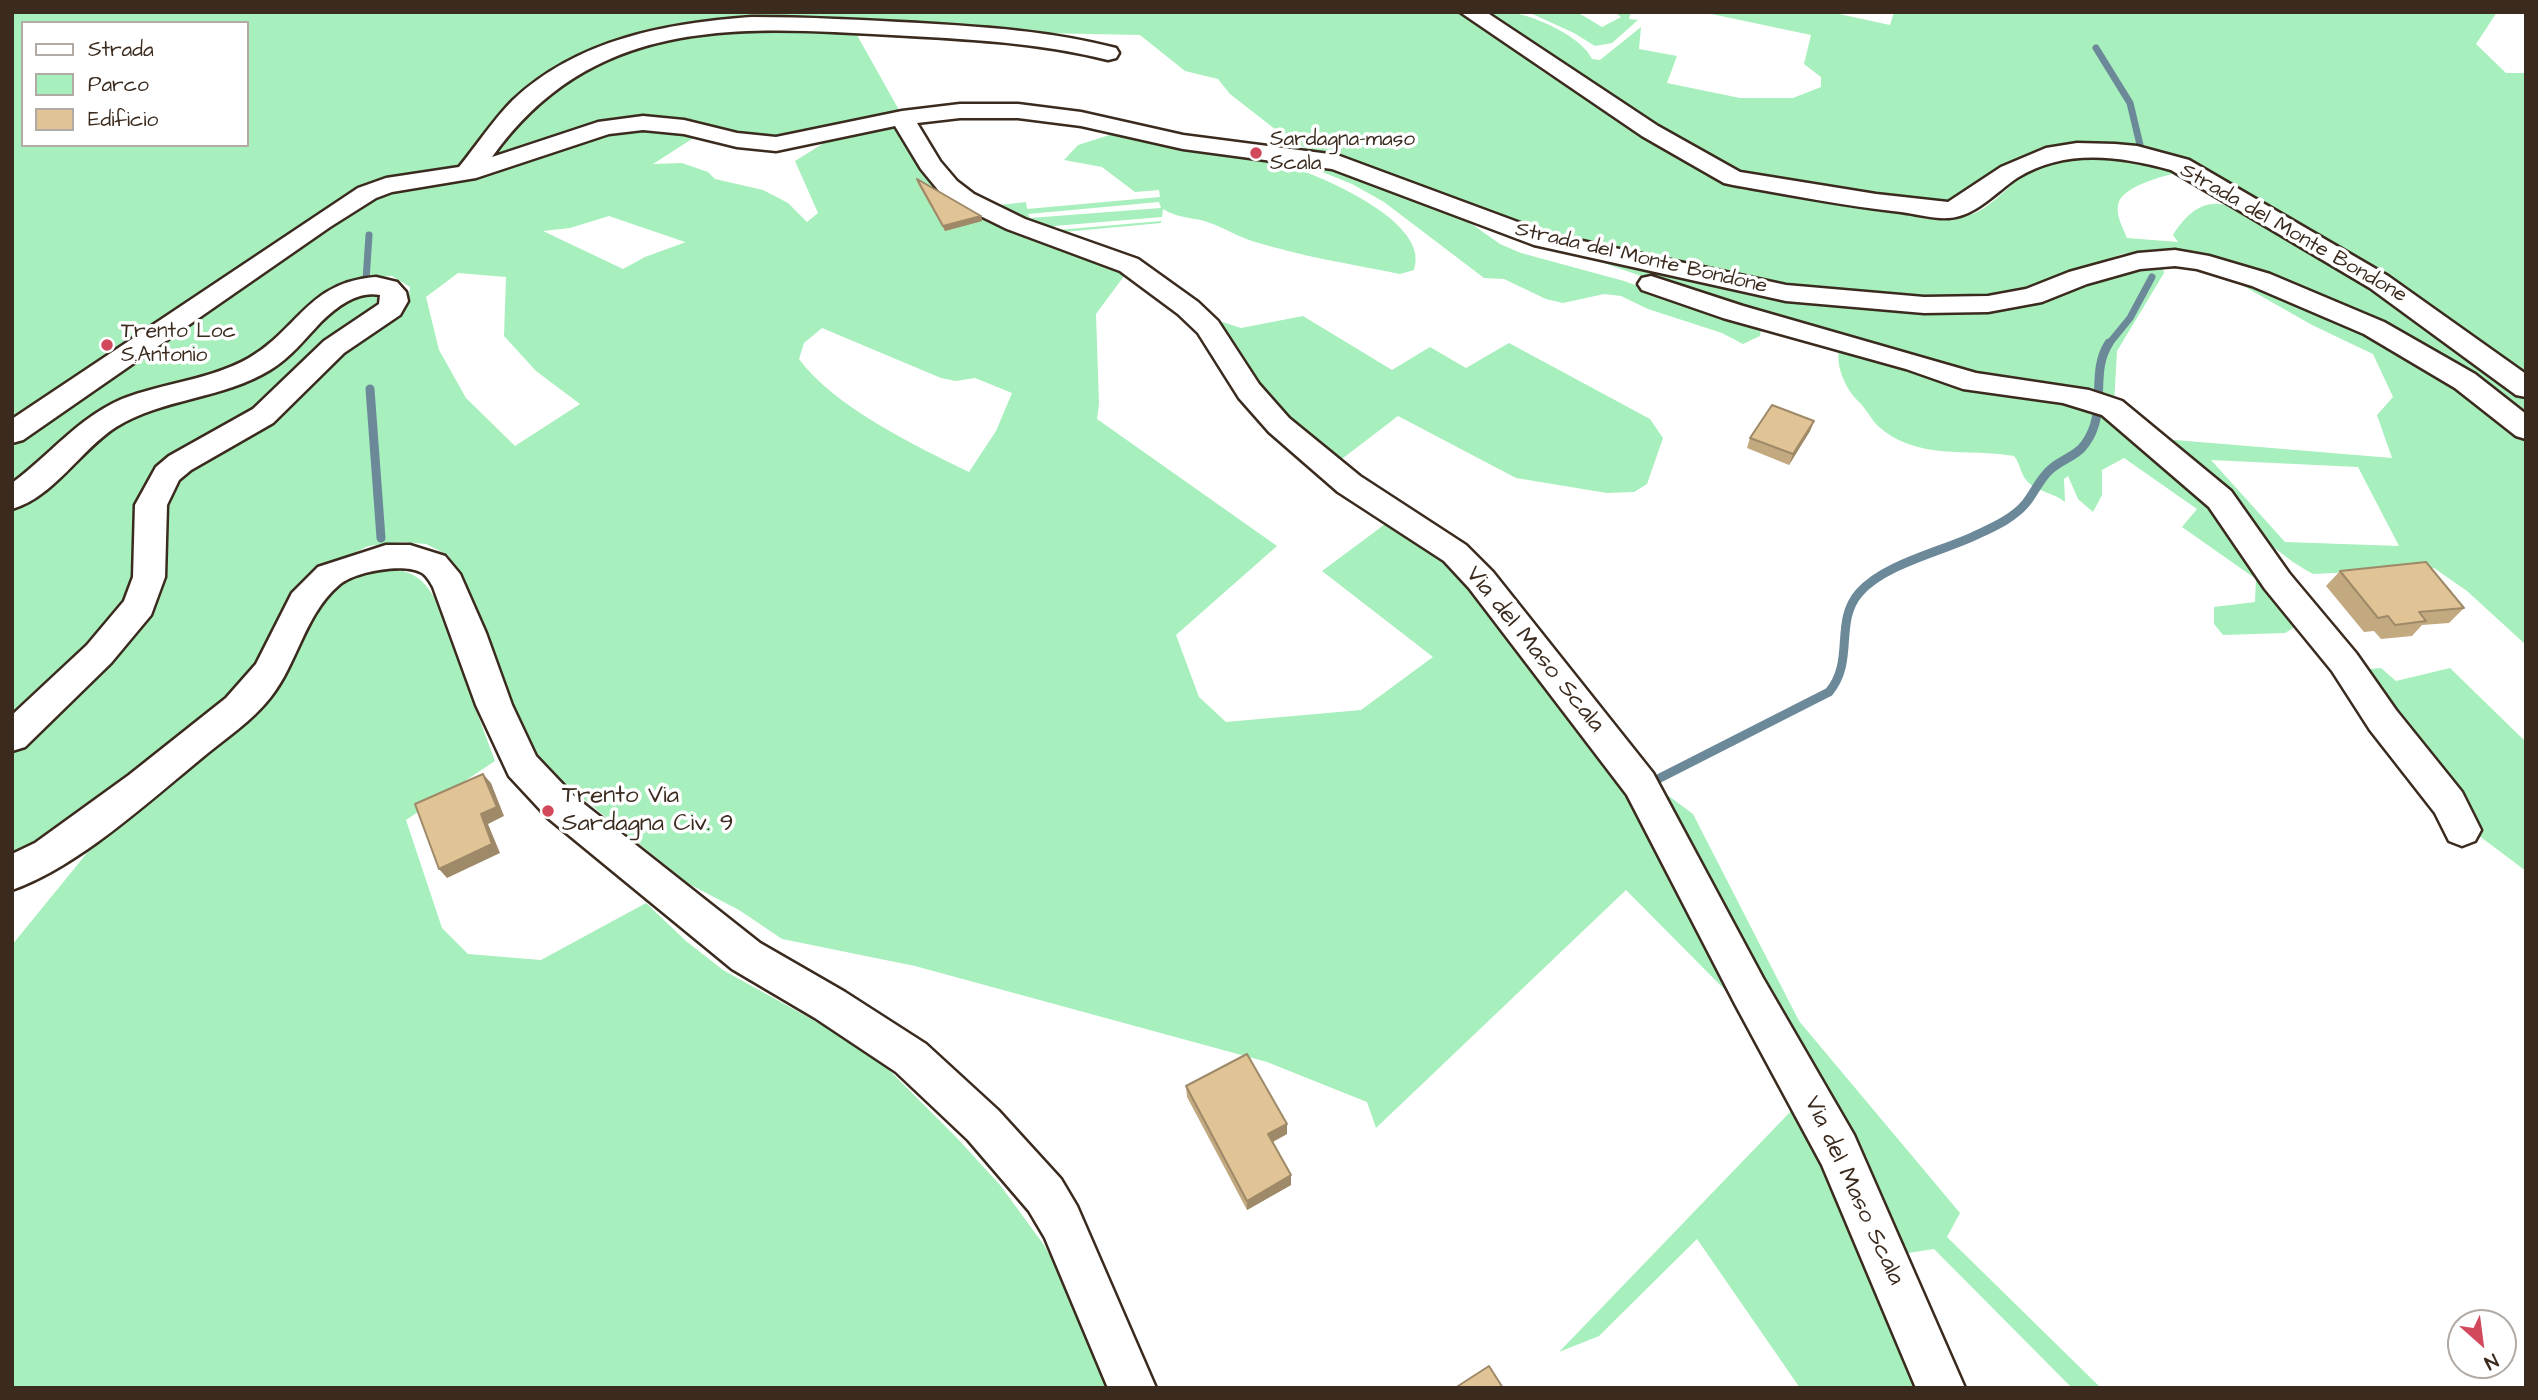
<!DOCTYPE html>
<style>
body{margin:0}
#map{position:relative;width:2538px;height:1400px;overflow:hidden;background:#fff;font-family:"Architects Daughter",sans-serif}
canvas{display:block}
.frame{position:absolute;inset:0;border:14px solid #3b2a1e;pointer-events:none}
.legend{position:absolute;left:21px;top:21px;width:228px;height:126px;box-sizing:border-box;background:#fff;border:2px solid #b1aaa5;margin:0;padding:9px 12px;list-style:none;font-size:21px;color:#3b2a1e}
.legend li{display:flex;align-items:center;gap:14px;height:35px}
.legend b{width:35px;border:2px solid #b1aaa5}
.north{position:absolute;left:2447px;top:1309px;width:70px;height:70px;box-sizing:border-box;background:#fff;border:2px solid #b1aaa5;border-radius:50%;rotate:152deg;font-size:19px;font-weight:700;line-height:28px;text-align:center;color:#3b2a1e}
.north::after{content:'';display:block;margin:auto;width:24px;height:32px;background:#d1495b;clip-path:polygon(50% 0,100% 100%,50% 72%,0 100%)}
</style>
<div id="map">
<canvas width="2538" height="1400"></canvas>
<div class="frame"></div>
<ul class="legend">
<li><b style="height:9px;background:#fff"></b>Strada</li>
<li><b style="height:19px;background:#a7efbc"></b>Parco</li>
<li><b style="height:19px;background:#e1c495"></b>Edificio</li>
</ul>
<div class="north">N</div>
</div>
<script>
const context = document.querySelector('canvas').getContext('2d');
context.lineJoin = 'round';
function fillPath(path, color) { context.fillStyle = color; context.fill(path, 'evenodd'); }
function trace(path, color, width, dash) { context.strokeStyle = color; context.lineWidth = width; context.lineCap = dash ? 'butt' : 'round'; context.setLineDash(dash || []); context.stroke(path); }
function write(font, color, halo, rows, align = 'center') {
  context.font = font + ' "Architects Daughter",sans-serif'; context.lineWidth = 7; context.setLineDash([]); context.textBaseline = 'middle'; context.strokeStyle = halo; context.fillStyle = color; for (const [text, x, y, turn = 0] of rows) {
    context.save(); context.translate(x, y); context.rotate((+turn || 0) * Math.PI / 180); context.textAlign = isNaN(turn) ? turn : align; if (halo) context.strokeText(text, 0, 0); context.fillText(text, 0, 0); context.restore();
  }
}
fillPath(new Path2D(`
 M12,12H1459C1479,25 1502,37 1519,52C1536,67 1548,78 1570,85L1705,175L1728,184L1922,216C1938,217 1954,219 1970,215C1992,209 2014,177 2039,166C2085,145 2135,160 2180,172C2164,176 2121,186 2118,205C2116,216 2123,228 2127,238L2178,242L2173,235C2183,219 2198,202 2219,204C2245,206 2270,224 2292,237C2374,284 2450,341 2526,397V417L2455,365L2365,312L2224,263L2175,251L2154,250L2122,254L2016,291L1989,296L1945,297L1848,291L1765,281L1574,241L1525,226L1409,181L1309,150L1289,140L1230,94L1218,79L1185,71L1140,35L697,26L593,54L463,167L408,178L12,426ZM23,23H247V145H23Z
 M1481,12C1491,12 1504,10 1514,13C1537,17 1582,37 1592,59L1600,60L1641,27L1639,49L1677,56L1667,83L1740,98H1793L1821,87V77L1804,64L1811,35L1702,12H1830L1890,25L1894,12H2497L2476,44L2506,73H2526V376L2376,271L2228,183L2186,163L2043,150L1996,171L1955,199L1935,204L1736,172L1707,159Z
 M1528,12H1577L1602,27L1621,17L1614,12H1631L1629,19L1638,20L1612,43L1595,46L1574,33Z
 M853,28L899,110L883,117L782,138L744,135L678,120L609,119L479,163L519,111L601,55L698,30Z
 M892,127L898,128L938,182L1127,272L1096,314L1099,404L1097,419L1277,546L1176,635L1199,697L1226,722L1361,710L1433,657L1322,571L1392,519L1443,552L1633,788L1815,1121L1930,1388H1800L1697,1239L1599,1336L1559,1352L1793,1109L1734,999L1626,890L1376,1128L1367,1102L1267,1062L915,966L782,939L739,910L689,884L550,772L539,760L517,716L458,572L448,555L426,544L403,542L368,546L338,561L262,658L198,730L12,860V754C54,715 150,642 163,588C171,559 159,528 165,502C167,492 175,482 179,473L398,315L408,304L410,287L392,276L374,277L291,327L246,364L163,389L12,488V443L377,195L588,137L629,131L657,130L695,137L653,164L682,163L708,172L715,179L763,190L788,203L807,222L818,213L795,161L824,143ZM609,216L685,242H686L645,257L623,269L543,231L570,228ZM458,273L506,277L504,336L536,371L580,404L515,446L466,398L439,350L426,297ZM822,328L941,378L956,381L975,378L1012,393L996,431L969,472C916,446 834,407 799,359L804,343Z
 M1116,133C1131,138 1147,143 1162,146C1200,154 1242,150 1279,162C1315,174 1432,220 1414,270L1400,274C1350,264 1300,256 1252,241C1239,237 1226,229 1213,224C1194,216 1181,220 1163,209L1162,217L1054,226L1057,230L1161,221V223L1064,232L1060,237L991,206L1026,202L1027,209L1160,197L1159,190L1135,192L1102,167L1064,160L1078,145ZM1159,202L1161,208L1030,218L1028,214Z
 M1300,163L1343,172L1466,220L1500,244L1521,253L1624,281L1761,329L1760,336L1743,344L1722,333L1648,309L1621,296L1604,294L1563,303L1546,299L1504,279L1484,278L1384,202L1352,184Z
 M1598,261L1803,301L1955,313L2032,304L2114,274L2162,264L2164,273L2117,351L2114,404C1938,371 1766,320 1598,261Z
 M2233,280C2265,291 2298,301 2329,314C2400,345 2467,391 2526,441V645L2467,591L2434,568L2313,574C2262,547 2205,481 2163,439L2392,458L2377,415L2393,397L2373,354L2312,325ZM2211,460L2358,467L2399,546L2285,542Z
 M371,294L378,298L375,306L265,409L172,460L135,601L12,724V511L113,424L296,348L331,309L358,295Z
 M1303,316L1392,370L1430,347L1466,368L1509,343L1650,419L1663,438L1647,484L1634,492L1607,493L1516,478L1398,416L1334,465L1291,429L1210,318L1241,328Z
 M1840,346L2109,412L2210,495L2304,621L2285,633L2223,635L2214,624V607L2255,602L2256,579L2182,527L2197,509L2124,458L2102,470V495L2093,512L2078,499L2068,476L2064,479L2065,502C2054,493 2040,492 2030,484C2020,476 2021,464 2014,456C1968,448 1916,461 1878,426C1870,418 1866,408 1857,400C1845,388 1834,363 1840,346Z
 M2277,563L2370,669L2381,668L2396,681L2450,668L2526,742V871L2474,832Z
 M388,569C410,570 422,577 434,597L495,761L406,820L442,928L468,954L541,960L646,903L686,941L723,970L851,1041L880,1061L957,1138L1000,1185L1044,1245L1070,1292L1108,1388H12V945L109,826L266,700L278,687L300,636L331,590L347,579Z
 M1654,785L1693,814L1799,1021L1960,1213L1947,1237L2101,1388H2072L1934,1249L1895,1255Z`), '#a7efbc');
trace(new Path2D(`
 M2096,48L2130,103L2141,149
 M366,280L369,235
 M2108,345L2130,318L2152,277`), '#6c899a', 7);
trace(new Path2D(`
 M370,389L381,538
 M1652,782L1829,692C1855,661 1834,622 1859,593C1883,565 1939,552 1972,537C1991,528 2013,519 2026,503C2035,492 2040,478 2051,469C2062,459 2077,456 2085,444C2109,412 2089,373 2109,343`), '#6c899a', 9);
const minor = new Path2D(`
 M1460,12H1486L1658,126L1740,172L1876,194L1948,202L2001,167L2046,148L2077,143L2115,144L2137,146L2189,160L2388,276L2526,374V397L2516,395L2370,288L2171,170C2120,156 2065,148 2017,178C1996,192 1976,216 1949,218C1934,219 1916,214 1901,212C1845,206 1789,195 1733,185L1724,183L1642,136Z
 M752,17C808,17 863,20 919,23C986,27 1051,31 1116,48L1119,53L1116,58L1108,60C1036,42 965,39 892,35C736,26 593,16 492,157L598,122L643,116L684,120L737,133L776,137L902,111L960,104H1018L1081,112L1183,135L1337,155L1550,234L1786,285L1924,297L1988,296L2026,289L2069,272L2138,253L2175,250L2209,256L2270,274L2384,322L2475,374L2526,414V439L2516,436L2455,388L2364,334L2252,286L2197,269L2175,266L2140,269L2087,284L2042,302L1988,312L1924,313L1786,301L1534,245L1332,169L1183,149L1081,126L1018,118H960L917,123L940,161L957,181L974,194L1025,219L1138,259L1198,302L1218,321L1259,384L1289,418L1360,476L1466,545L1493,572L1653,773L1763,978L1854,1135L1965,1388H1916L1822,1165L1735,1004L1627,795L1469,588L1444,561L1338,492L1269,432L1239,398L1198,333L1178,314L1120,271L1007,229L956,204L939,191L921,169L895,126L776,151L737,147L684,134L643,130L609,134L476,178L392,192L376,198L330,227L23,440L12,443V419L358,188L386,178L459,167C477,145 493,120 513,100C578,39 667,23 752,17Z
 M1651,276L1743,306L1976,373L2089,390L2122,401L2231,491L2289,573L2356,653L2396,710L2462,792L2481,830L2475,841L2462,846L2449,841L2435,813L2370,730L2332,671L2265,589L2209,507L2102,415L2063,403L1963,389L1906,369L1723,318L1642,290L1638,284L1642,278Z
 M376,277L397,282L406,292L408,301L400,315L344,353L273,423L191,470L179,480L167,505L165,577L151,615L111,663L25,747L12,751V715L87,645L124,601L133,577L135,505L156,467L169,456L253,409L324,341L379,304L380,295C357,290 335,308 320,323C304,340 290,358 270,370C223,399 163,398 116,427C80,450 54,497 12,509V483C50,455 78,418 122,399C163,383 210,380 249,358C299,329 308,282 376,277Z
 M386,545H410L445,556L460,574L486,633L512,705L536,756L574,796L760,943L845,992L926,1044L998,1110L1061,1179L1077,1206L1156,1388H1108L1045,1238L1029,1211L968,1140L896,1072L815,1018L732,969L548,818L509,776L476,705L433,587C430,582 426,574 420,572C402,563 354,572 339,585C304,615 298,663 270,698C252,721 226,738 203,757C148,802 79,866 12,890V854L35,843L129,775L226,698L256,664L292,593L318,567Z`);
trace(minor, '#3b2a1e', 5);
fillPath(minor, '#fff');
fillPath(new Path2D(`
 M917,179L981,216L982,221L945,231L918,184Z
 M1814,421L1810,431L1789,465L1747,448L1750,438Z
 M2340,571L2464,608L2449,623L2422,625L2412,636L2381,639L2374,631L2364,632L2326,586Z
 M1186,1086L1287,1124V1134L1273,1142L1291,1175V1185L1247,1210L1187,1097Z`), '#c2a980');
fillPath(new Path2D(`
 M981,216L982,221L945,231L943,226Z
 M1814,421L1810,431L1789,465L1793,454Z
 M483,774L491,783L504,816L488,824L500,853L447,878L439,869L481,814Z
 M1287,1124V1134L1268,1144V1134Z
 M1291,1175V1185L1247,1210V1201Z`), '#9e8968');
const building = new Path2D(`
 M917,179L981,216L943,226Z
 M1772,405L1814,421L1793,454L1750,438Z
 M2426,562L2464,608L2419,612L2426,621L2395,625L2388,616L2378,618L2340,571Z
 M483,774L497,807L481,814L492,844L439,869L415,804Z
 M1247,1054L1287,1124L1268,1134L1291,1175L1247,1201L1186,1086Z
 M1489,1366L1503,1388H1455Z`);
fillPath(building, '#e1c495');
trace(building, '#9e8968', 2);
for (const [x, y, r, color] of [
 [1256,153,7,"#d1495b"],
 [107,345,7,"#d1495b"],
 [548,811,7,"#d1495b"]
]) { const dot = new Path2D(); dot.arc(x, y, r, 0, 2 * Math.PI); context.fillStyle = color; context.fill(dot); trace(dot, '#fff', 2.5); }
write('21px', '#3b2a1e', '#fff', [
 ["Sardagna-maso",1270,141],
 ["Scala",1270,165],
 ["Trento Loc",121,333],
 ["S.Antonio",121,357]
], 'left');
write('21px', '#3b2a1e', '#fff', [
 ["Strada del Monte Bondone",2293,234,30],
 ["Strada del Monte Bondone",1641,259,13]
]);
write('24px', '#3b2a1e', '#fff', [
 ["Via del Maso Scala",1534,650,51],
 ["Via del Maso Scala",1853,1191,65]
]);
write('24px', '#3b2a1e', '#fff', [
 ["Trento Via",562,797],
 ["Sardagna Civ. 9",562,825]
], 'left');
</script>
